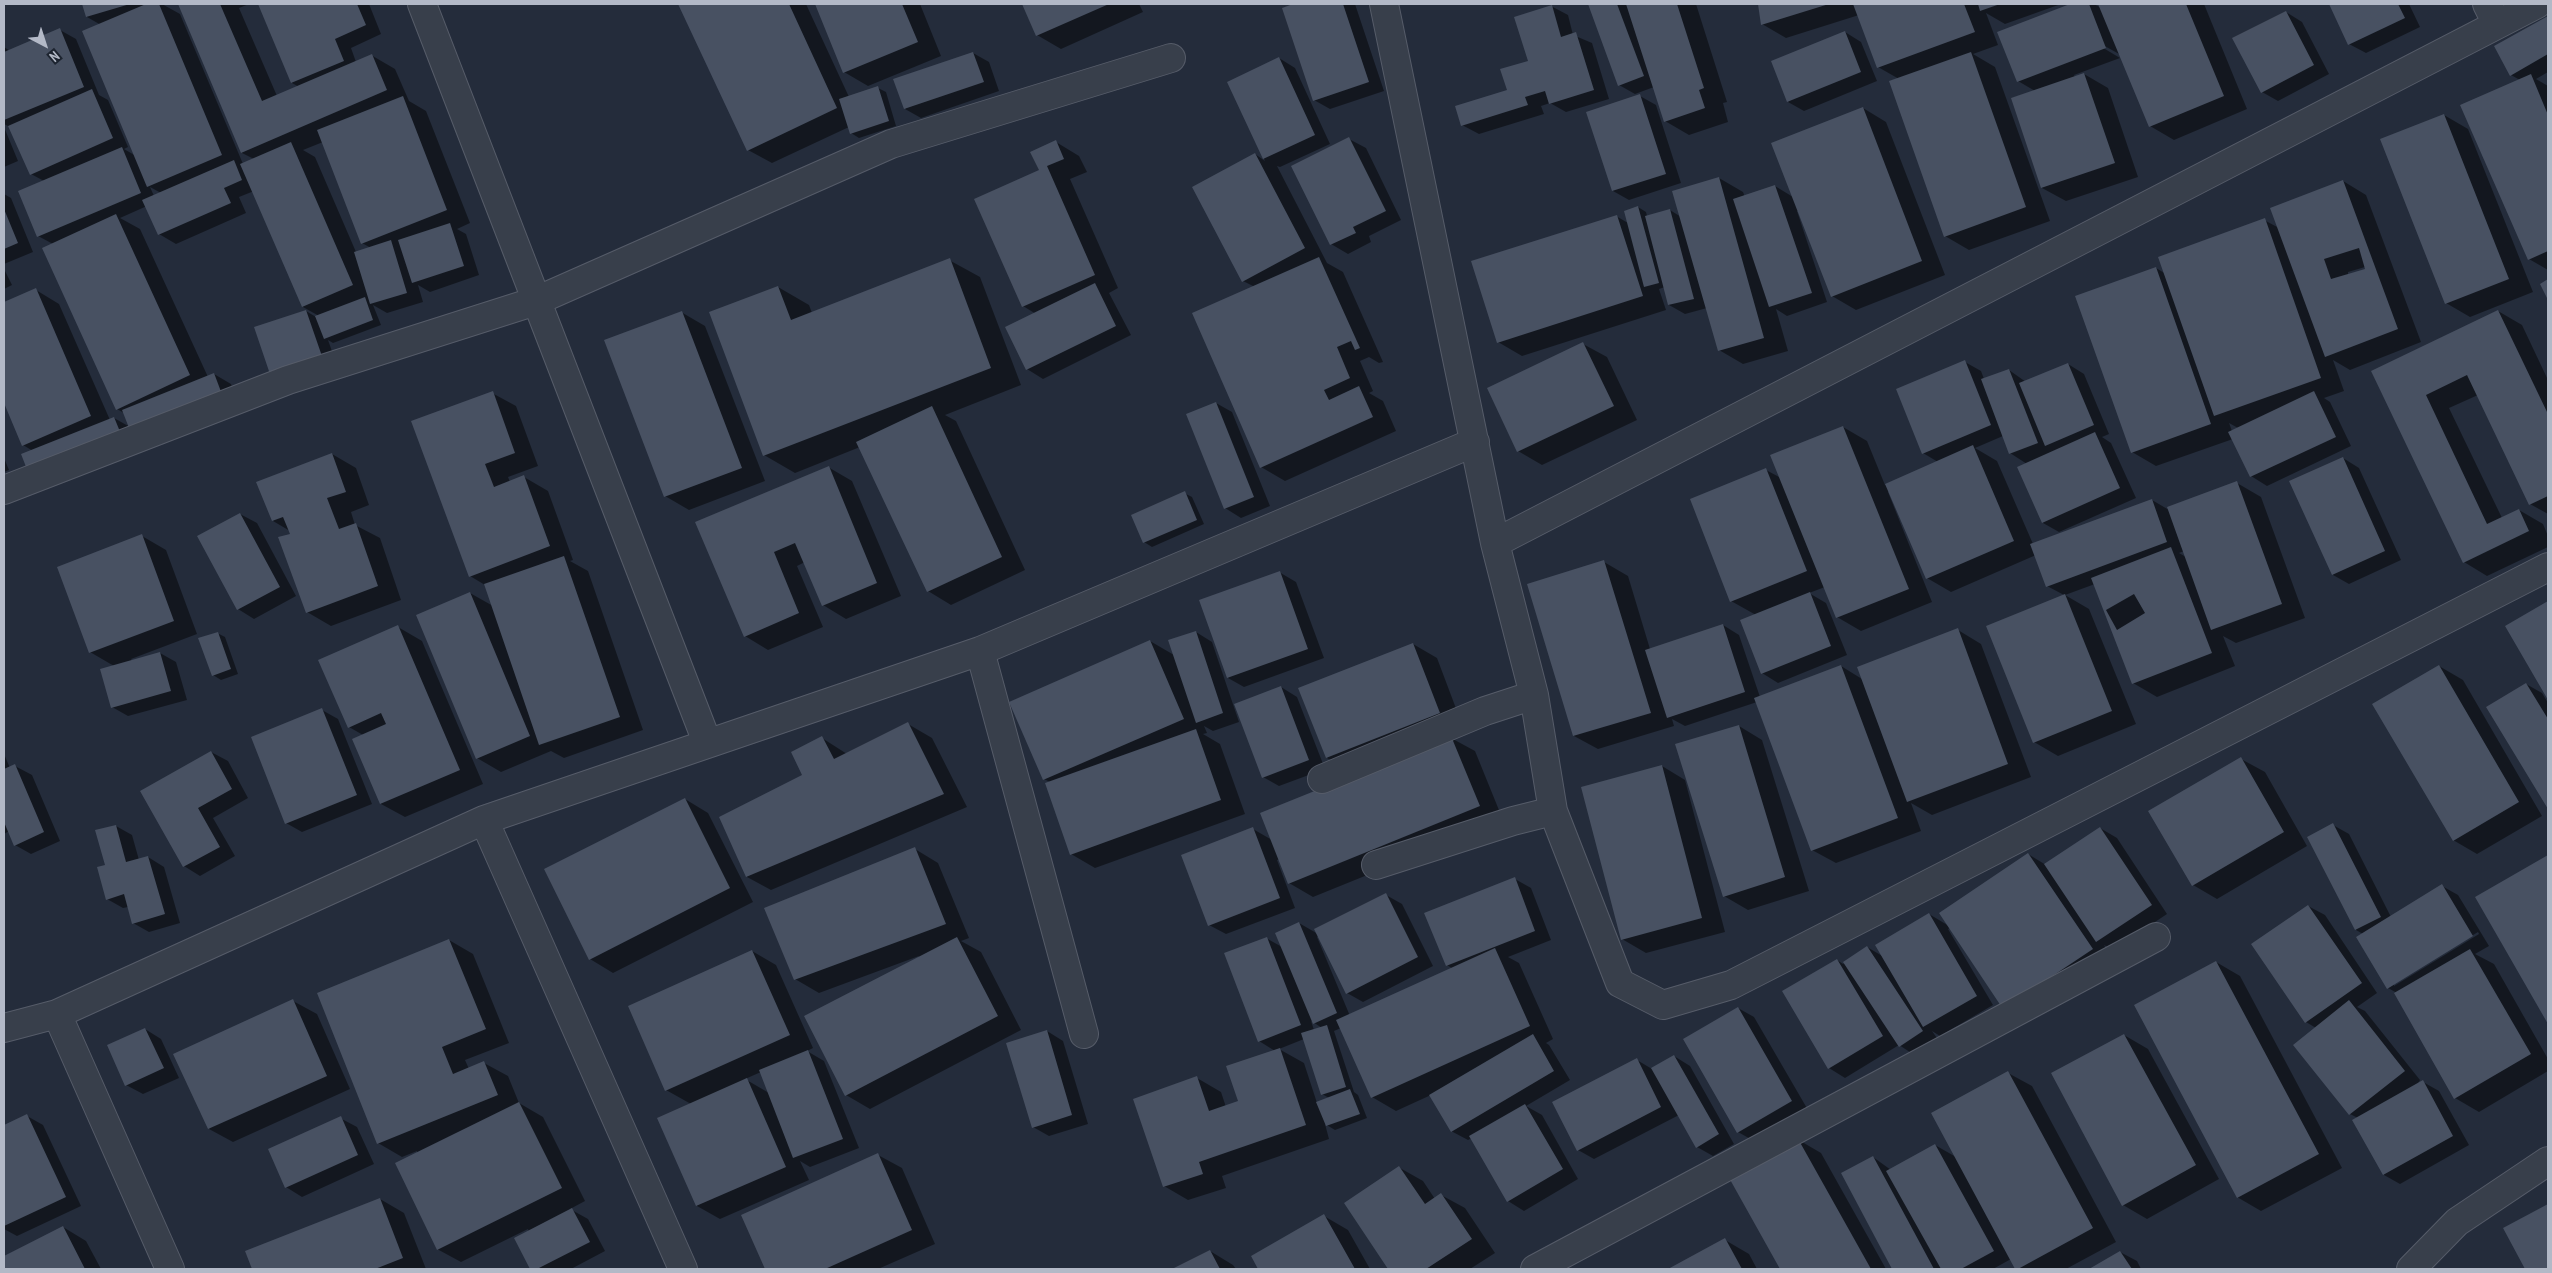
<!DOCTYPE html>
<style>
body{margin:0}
#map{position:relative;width:2552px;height:1273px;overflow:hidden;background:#242c3b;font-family:"PT Sans Narrow",sans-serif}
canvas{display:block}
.frame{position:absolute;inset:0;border:5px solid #b3b9c7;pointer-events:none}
.north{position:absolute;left:20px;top:20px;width:50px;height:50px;-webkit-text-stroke:4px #1d2430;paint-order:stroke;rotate:140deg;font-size:14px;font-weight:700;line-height:20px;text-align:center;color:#b3b9c7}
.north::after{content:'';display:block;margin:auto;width:18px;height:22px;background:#b3b9c7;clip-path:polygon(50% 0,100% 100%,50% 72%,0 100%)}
</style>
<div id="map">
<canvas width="2552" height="1273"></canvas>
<div class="frame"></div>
<div class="north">N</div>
</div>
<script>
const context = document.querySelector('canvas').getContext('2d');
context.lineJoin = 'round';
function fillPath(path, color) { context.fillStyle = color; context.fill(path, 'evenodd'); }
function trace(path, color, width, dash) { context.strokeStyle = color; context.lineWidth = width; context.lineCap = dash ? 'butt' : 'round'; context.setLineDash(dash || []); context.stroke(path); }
fillPath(new Path2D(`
 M83,4H162L180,14L243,164L254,159L242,153L179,4H249L239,8L277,96L299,87L292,83L260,4H369L381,34L351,48L356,62L371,55L395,69L409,101L426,111L470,223L457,229L466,234L479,275L430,292L418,285L423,302L387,313L373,305L381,325L333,343L328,340L339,371L289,389L306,311L316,317L319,316L303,307L254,191L239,197L246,213L176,244L159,234L147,206L120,218L140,229L208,377L214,374L231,384L239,406L33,451L23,445L4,400V304L36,290L59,304L110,420L114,418L130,427L124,413L117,409L53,244L38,236L44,181L31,174L10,127L4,124V47L10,51L60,30L76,39L99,95L108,100L128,147L124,149L136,156L101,25L87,17ZM323,142L362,243L371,248L356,252L315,157L303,150ZM150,187L161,193L154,196Z
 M679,4H806L849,97L878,88L886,92L896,126L859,138L851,133L849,127L772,163L748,150Z
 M817,4H920L941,56L868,86L844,72Z
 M1023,4H1139L1143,12L1061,49L1037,35Z
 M1297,4H1355L1384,91L1330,109L1314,100L1283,8Z
 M1590,4H1696L1727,102L1723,103L1728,122L1689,135L1665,121L1654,87L1635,94L1619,85Z
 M1760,4H2061L2005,24L1986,13L1998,45L1973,54L1995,67L2050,221L1969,250L1945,236L1899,79L1878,67L1859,15L1786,38L1762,24Z
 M2074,4H2094L2101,8L2100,4H2204L2247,109L2174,140L2150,126L2121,55L2101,44L2100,46L2120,58L2074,75L2075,77L2084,74L2108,88L2138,177L2066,201L2042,188L2012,98L2035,91L2018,81L1999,32Z
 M2330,4H2409L2420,27L2366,53L2349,44Z
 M1551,6L1568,15L1573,35L1592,43L1609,99L1566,112L1550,103L1541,106L1544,114L1479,134L1462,125L1508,91L1529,61Z
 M2286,12L2302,22L2329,74L2278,101L2262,92Z
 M2548,17V72L2536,79L2548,86V270L2529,259L2520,80L2511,75L2495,46Z
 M1845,32L1861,42L1877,81L1804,111L1788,102Z
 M973,53L989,62L999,91L921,118L905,109Z
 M1279,58L1295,68L1330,144L1280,167L1277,166L1327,263L1343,272L1383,362L1379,363L1369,357L1360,361L1373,391L1369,393L1383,401L1396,431L1285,481L1261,467L1255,287L1243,281L1255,154L1265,161L1229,82Z
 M1640,96L1656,105L1681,183L1629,200L1613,191Z
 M1863,108L1886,122L1945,275L1856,310L1832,296L1799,211H1797L1827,302L1787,316L1776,309L1788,351L1743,364L1719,350L1707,308L1685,314L1669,305L1665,287L1659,289L1666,310L1522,356L1498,342L1616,216L1628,223L1638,207L1646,212L1647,216L1670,210L1681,217L1674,191L1719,178L1743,192L1745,197L1775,186L1793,197Z
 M2444,115L2468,129L2533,292L2470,317L2446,303Z
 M4,127L18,161L4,167Z
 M1349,139L1366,148L1401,220L1369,236L1371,242L1348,254L1331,244L1293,167Z
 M1056,142L1079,156L1087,172L1070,179L1118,288L1109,293L1131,335L1043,379L1027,369L1036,314L1023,306L1040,171Z
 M2343,181L2366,195L2421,342L2350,370L2333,360L2344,391L2324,398L2330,402L2351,446L2267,486L2251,476L2233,439L2156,466L2132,452L2156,268L2166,274L2264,220L2279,228ZM2365,267L2366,270L2348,275V272ZM2229,423L2238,428L2232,431Z
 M4,194L11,198L33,252L4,264Z
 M949,260L980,277L1021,385L945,415L956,421L1025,570L951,605L928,591L860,447L795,473L764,455L778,287L809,305L812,313Z
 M4,269L12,285L4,289Z
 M2498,311L2522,325L2548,380V514L2530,504L2478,395L2449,408L2502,518L2519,510L2543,524L2548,536V547L2487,576L2464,562L2372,372Z
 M681,312L705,326L765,481L689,510L665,496Z
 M1583,344L1607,357L1637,420L1542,465L1518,451Z
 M1965,362L1981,371L1984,379L2009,370L2026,382L2068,364L2084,374L2109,434L2102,437L2111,443L2136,498L2059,532L2043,523L2018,468L2027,464L2010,453L2003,436L1975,448L1997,461L2033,544L2152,500L2169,510L2237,483L2261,497L2305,618L2236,643L2223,636L2235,666L2157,697L2133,683L2095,584L2065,595L2089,609L2136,724L2058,756L2034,742L2064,595L2047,586L2036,555L1951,592L1927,578L1890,491L1888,492L1932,602L1861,631L1837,617L1825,587L1809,593L1826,603L1847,655L1778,683L1762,673L1756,615L1731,601L1766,470L1781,478L1843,427L1867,441L1885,485L1938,462L1923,453ZM2184,551L2186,557L2179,553Z
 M492,393L516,406L538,466L508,477L510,482L524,477L548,491L573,560L570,561L588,571L643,730L564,758L551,751L501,772L477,758L470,593L493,606L485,585L470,576Z
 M1216,403L1232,412L1270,506L1241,518L1225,508Z
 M332,454L356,468L369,505L351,512L355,525L380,538L401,600L331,626L307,612L290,531L273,521Z
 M4,458L9,470L4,472Z
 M2343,458L2359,468L2401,560L2349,584L2333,575L2291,481Z
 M828,467L852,481L901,596L846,619L823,605L805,562L797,566L823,627L768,650L745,636L697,522Z
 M1184,493L1192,497L1204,524L1152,547L1144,542Z
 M240,514L257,523L296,596L254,619L238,609Z
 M142,536L166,550L197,634L131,659L132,661L160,653L176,662L187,700L128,716L112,707L114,666L90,652Z
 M1604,562L1628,576L1650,649L1723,625L1739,635L1760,697L1841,666L1862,679L1958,630L1981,644L2031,777L1932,815L1911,803L1921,831L1836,863L1812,850L1757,702L1685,726L1672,719L1674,726L1598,749L1574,736Z
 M1279,572L1296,582L1324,658L1244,687L1228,678Z
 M2548,603V698L2507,627Z
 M398,627L422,641L483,784L405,817L381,804L354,739L363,735L349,727Z
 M1196,632L1212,642L1239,722L1213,731L1204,726L1207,733L1203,734L1220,744L1245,814L1095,868L1071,854L1050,782L1044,779L1150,641L1174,655Z
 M217,633L225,637L238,674L221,680L213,675Z
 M1413,644L1437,658L1463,727L1350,771L1327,758Z
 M2439,666L2463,680L2542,816L2477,854L2453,840Z
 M2526,684L2542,693L2548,703V806L2488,708Z
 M1281,687L1297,697L1325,769L1279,786L1263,777Z
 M322,710L338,719L372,804L302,832L286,823Z
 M908,724L932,738L967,807L771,890L747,877L720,818L804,776L822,738L847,754Z
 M1739,726L1762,740L1809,891L1748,910L1724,896Z
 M1451,738L1475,751L1503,820L1313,897L1289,883L1280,859L1277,860L1295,908L1226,934L1209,925L1253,829L1272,840Z
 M211,752L228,761L248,798L213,818L235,856L200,876L184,866L142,792Z
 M4,754L10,768L15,766L32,775L60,841L31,854L15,845L9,831L4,834Z
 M2241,759L2265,772L2307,846L2217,899L2193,885L2150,811Z
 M1662,766L1685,780L1725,932L1646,953L1622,939Z
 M685,799L708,813L753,902L613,973L590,959Z
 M2333,825L2349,834L2391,917L2442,886L2458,895L2489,946L2475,954L2494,964L2548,1059V1071L2479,1112L2455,1098L2397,993L2388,988L2363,934L2356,930ZM2478,932L2479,934L2394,986V983Z
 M116,826L132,835L139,860L148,857L164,867L180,923L149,932L133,923L128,907L123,908L107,899V866Z
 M2100,828L2117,838L2167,914L2113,950L2104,945L2116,963L2028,1022L2004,1008L1950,928L1948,929L1993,1005L1940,1036L1932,1031L1939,1041L1916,1056L1899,1045L1845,1078L1829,1068L1837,960L1843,964L1867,947L1884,957L1929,914L1949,926L2028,854L2046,865Z
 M915,849L938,863L969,938L961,941L981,952L1021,1030L870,1109L846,1095L919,956L819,993L795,979Z
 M2548,856V1022L2477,898Z
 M1515,879L1531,888L1551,940L1508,957L1519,963L1553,1039L1546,1043L1549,1045L1570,1080L1526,1106L1542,1115L1578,1179L1524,1211L1508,1201L1472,1138L1468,1140L1451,1131L1431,1095L1396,1111L1372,1097L1341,1028L1334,1031L1354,1092L1358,1095L1367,1118L1335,1130L1325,1124L1329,1139L1222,1176L1226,1188L1188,1200L1164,1186L1197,1078L1221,1092L1226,1107L1240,1102L1275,1051L1259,1041L1266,938L1282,947L1299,923L1318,934L1386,895L1402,904L1433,966L1363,1002L1347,993L1319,936L1317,937L1350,1016L1453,969L1447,965ZM1311,1021L1316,1024L1322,1028L1314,1030ZM1304,1039L1322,1094L1329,1098L1317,1103L1304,1063L1279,1049Z
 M2308,906L2325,915L2377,993L2357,1007L2365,1011L2420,1080L2417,1085L2423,1082L2439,1091L2469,1145L2400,1184L2384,1175L2354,1120L2358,1118L2350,1114L2316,1028L2306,1022Z
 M449,940L473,954L509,1043L465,1060L469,1069L484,1063L508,1076L519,1103L543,1117L585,1201L570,1209L588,1219L605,1251L571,1269H532L516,1238L529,1232L528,1229L461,1262L437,1249L417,1151L402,1157L378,1143Z
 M752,951L776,965L813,1048L807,1051L824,1061L859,1148L810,1167L800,1161L809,1180L720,1219L697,1206L691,1104L666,1090ZM761,1072L769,1093L745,1079Z
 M2216,962L2240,976L2342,1168L2261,1211L2237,1197Z
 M293,1001L317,1014L350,1089L233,1142L209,1129Z
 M1738,1008L1754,1017L1808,1110L1754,1141L1738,1132Z
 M145,1029L161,1039L179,1078L143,1094L126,1085Z
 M1047,1031L1063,1041L1088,1124L1049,1136L1033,1127Z
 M2124,1035L2148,1049L2219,1179L2147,1219L2123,1205Z
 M1674,1056L1690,1066L1734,1144L1713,1156L1697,1147L1679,1115L1594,1159L1578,1150L1637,1060L1652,1069Z
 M2008,1073L2032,1086L2116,1242L2066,1269H2016L2011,1259L1993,1269H1893L1843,1174L1873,1157L1891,1170L1935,1145L1956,1157Z
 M27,1116L43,1125L81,1206L17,1236L4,1229V1127Z
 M340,1118L357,1127L374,1164L302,1197L286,1187Z
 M1797,1139L1821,1153L1886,1269H1782L1729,1177Z
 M878,1155L902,1168L935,1244L878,1269H766L743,1215Z
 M1400,1168L1423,1181L1435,1199L1441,1195L1465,1208L1495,1253L1470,1269H1389L1346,1203Z
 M380,1199L404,1213L426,1269H253L246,1252Z
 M2548,1206V1269H2526L2505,1229Z
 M1324,1216L1348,1230L1370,1269H1259L1252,1256Z
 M63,1227L86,1241L101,1269H4V1257Z
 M1725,1240L1749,1254L1757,1269H1670Z
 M1210,1251L1233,1265L1236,1269H1175Z
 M2120,1252L2137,1261L2141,1269H2092Z`), '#0007');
fillPath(new Path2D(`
 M82,4H130L86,17Z
 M146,4H159L222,155L147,187L82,31Z
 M178,4H220L262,101L372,54L387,90L241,153Z
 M258,4H357L366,25L335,39L344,61L291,83Z
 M678,4H789L837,108L747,151Z
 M815,4H902L918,42L843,73Z
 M1022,4H1109L1036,36Z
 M1293,4H1343L1369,82L1313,101L1282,8Z
 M1588,4H1617L1644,76L1618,86Z
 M1626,4H1677L1704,88L1699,90L1705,108L1664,122Z
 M1758,4H1829L1761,25Z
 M1853,4H1964L1975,32L1877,68Z
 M1978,4H2000L1980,11Z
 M2070,4H2089L2106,48L2017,82L1997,32Z
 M2098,4H2186L2224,96L2149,127Z
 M2329,4H2398L2405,18L2348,45Z
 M1552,5L1561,37L1576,32L1594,90L1549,104L1545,91L1525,97L1528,105L1461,126L1455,106L1507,90L1500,69L1528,61L1514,17Z
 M2286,11L2314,65L2261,93L2232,38Z
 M2548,16V54L2510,76L2494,46Z
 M60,28L84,87L4,120V52Z
 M1845,31L1861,72L1787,102L1771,61Z
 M973,52L984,82L904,109L893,79Z
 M1971,52L2026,207L1944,237L1889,81Z
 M1279,57L1315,135L1263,159L1227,82Z
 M2084,73L2115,163L2041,188L2011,98Z
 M2531,74L2548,115V251L2528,260L2460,105Z
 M878,86L889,121L850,134L839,99Z
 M92,89L113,138L30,175L8,126Z
 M1640,94L1666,174L1612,191L1586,112Z
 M403,96L447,210L361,244L317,130Z
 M1863,107L1922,261L1831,297L1771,143Z
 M2444,114L2509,279L2445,304L2380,139Z
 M1349,137L1386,211L1353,227L1356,233L1330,245L1291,166Z
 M1056,140L1064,159L1047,166L1095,275L1022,307L974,199L1039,170L1030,152Z
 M291,142L353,285L302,307L240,164Z
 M122,147L141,193L37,237L18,191Z
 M1255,153L1305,248L1242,282L1192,187Z
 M234,160L242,180L224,188L231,203L158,235L142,200Z
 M1719,177L1764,338L1718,351L1672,191Z
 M2343,180L2398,329L2325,357L2270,208ZM2359,248L2365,269L2331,279L2324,259Z
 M1775,185L1812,293L1769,307L1733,199Z
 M1638,206L1659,283L1644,287L1624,211Z
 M4,209L18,243L4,249Z
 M1670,209L1694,299L1668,305L1645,216Z
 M116,214L190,375L116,410L42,248Z
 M1617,215L1643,296L1497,343L1471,261Z
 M2265,218L2321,378L2214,416L2158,257Z
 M450,223L464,266L412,283L398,240Z
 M391,240L407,293L370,304L354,252Z
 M1319,257L1360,348L1355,350L1351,341L1337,347L1350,378L1324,390L1329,400L1359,386L1373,417L1260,468L1192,313Z
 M950,258L991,368L763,456L709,312L778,286L791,320Z
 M2156,267L2211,424L2131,453L2075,296Z
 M2548,279V300L2540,284Z
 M1095,283L1116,326L1026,370L1005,327Z
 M36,288L91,416L22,446L4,403V302Z
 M365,297L373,320L324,339L315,316Z
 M306,310L324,362L272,380L254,327Z
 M2498,310L2548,414V496L2529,505L2467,375L2426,395L2487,524L2519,509L2529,531L2463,563L2371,371Z
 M682,311L742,468L664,497L604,340Z
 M1583,342L1614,406L1517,452L1487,388Z
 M1965,360L1991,425L1922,454L1896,389Z
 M2068,363L2094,425L2045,446L2019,383Z
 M2009,369L2038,443L2009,454L1981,379Z
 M214,373L223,397L131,433L122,410Z
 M493,391L515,453L485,464L494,487L524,475L550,546L469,577L411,421Z
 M2314,391L2336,437L2250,477L2228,432Z
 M1216,402L1254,497L1224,509L1186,414Z
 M932,406L1002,557L927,592L856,442Z
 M114,417L123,439L30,477L21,454Z
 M1843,426L1909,589L1836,618L1770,455Z
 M2095,432L2120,488L2042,523L2017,467Z
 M1973,445L2014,541L1926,579L1885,484Z
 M332,453L346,492L327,498L339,529L356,523L378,586L306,613L278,537L290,534L283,517L272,521L256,482Z
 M2343,457L2385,551L2332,575L2289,481Z
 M829,466L877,583L822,606L795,543L774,552L799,613L744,637L695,522Z
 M1766,468L1807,571L1730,602L1690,499Z
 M2237,481L2282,604L2211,630L2167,507Z
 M1185,491L1197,520L1143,543L1131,515Z
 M2152,499L2167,542L2046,587L2030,544Z
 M240,513L280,587L237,610L197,536Z
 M142,534L174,621L89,653L57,567Z
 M2171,547L2212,653L2132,684L2091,578ZM2134,594L2145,613L2117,630L2106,610Z
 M564,556L620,717L539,745L484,584Z
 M1604,560L1651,713L1573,736L1527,584Z
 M1280,571L1308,649L1227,678L1199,600Z
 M470,592L530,736L476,759L416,615Z
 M1810,592L1831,646L1761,674L1740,620Z
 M2065,594L2112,711L2033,743L1986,626Z
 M2548,601V700L2505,626Z
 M1723,624L1745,692L1667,718L1645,650Z
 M398,625L460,770L380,804L352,739L386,724L381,713L348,728L318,660Z
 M1958,628L2008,764L1907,802L1857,667Z
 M1196,631L1223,713L1196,723L1168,640Z
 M218,632L231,669L212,676L198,638Z
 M1150,640L1184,719L1043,780L1009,702Z
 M1413,643L1440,713L1326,758L1298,688Z
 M160,652L171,691L111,708L100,669Z
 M1841,665L1898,818L1811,851L1754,698Z
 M2439,665L2519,802L2453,841L2372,704Z
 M2526,683L2548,719V809L2486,707Z
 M1281,686L1309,760L1262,778L1234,704Z
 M322,708L357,795L285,824L251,737Z
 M908,722L944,794L746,877L719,817L802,775L791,752L822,736L834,759Z
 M1739,725L1785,877L1723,897L1675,744Z
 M1196,729L1221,800L1070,855L1045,783Z
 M1451,736L1480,806L1288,884L1260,813Z
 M211,751L232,789L198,808L220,847L183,867L140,791Z
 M2241,757L2284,832L2192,886L2148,811Z
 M15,764L44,832L14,846L4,822V769Z
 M1662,765L1702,918L1621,940L1581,787Z
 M685,798L730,888L589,960L544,869Z
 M2333,823L2381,917L2355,930L2307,837Z
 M116,825L126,862L148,856L165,914L132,924L124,894L106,900L97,867L105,865L95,830Z
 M1253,827L1280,898L1208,926L1181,855Z
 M2100,827L2152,905L2096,942L2044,864Z
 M915,847L946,924L794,980L764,908Z
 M2028,853L2093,949L2003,1009L1939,913Z
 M2548,855V1024L2475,897Z
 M1515,877L1535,931L1446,966L1424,913Z
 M2442,884L2473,936L2387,989L2356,937Z
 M1386,893L1418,957L1346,994L1314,929Z
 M2308,905L2362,983L2305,1023L2251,944Z
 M1929,913L1977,996L1923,1027L1875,945Z
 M1299,922L1337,1013L1313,1024L1275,933Z
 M957,937L998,1016L845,1096L804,1016Z
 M1267,937L1301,1025L1258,1042L1224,953Z
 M449,939L486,1029L442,1047L453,1074L484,1061L498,1095L377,1144L317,993Z
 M1867,946L1923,1031L1899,1047L1843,962Z
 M1495,948L1530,1026L1371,1098L1336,1020Z
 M2470,949L2531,1054L2454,1099L2394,993Z
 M752,950L790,1035L665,1091L628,1006Z
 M1837,959L1883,1036L1828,1069L1782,991Z
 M2216,961L2319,1154L2237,1198L2134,1005Z
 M293,999L327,1076L208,1129L173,1054Z
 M2349,1000L2405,1071L2349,1115L2293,1045Z
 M1738,1007L1792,1101L1737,1133L1683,1039Z
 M1327,1025L1346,1087L1321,1095L1301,1033Z
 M145,1028L164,1068L125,1086L107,1045Z
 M1047,1030L1072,1115L1032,1128L1006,1043Z
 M1533,1034L1554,1071L1451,1132L1429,1095Z
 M2124,1034L2196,1165L2122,1206L2051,1073Z
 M1280,1048L1306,1125L1199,1162L1203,1174L1163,1187L1133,1099L1197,1076L1209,1111L1238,1101L1226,1066Z
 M808,1050L843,1139L793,1158L759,1070Z
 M1674,1055L1719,1134L1696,1148L1651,1068Z
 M1637,1058L1661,1107L1577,1151L1552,1102Z
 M2008,1071L2093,1228L2018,1269H2015L1931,1113Z
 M747,1078L786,1167L696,1206L657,1118Z
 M2423,1080L2453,1136L2383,1175L2352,1120Z
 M1350,1089L1360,1114L1326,1126L1316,1102Z
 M519,1102L562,1188L437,1250L395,1163Z
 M1525,1104L1563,1169L1507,1202L1469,1136Z
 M27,1114L66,1197L4,1226V1125Z
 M341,1116L358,1155L285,1188L268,1149Z
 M1797,1137L1871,1269H1780L1728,1176Z
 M1935,1144L1994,1251L1961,1269H1941L1886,1171Z
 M878,1153L912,1230L825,1269H765L741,1215Z
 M1873,1156L1934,1269H1892L1841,1173Z
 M1399,1166L1425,1204L1441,1193L1472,1239L1426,1269H1388L1344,1203Z
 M380,1198L403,1258L375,1269H252L245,1251Z
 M2548,1204V1269H2525L2503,1228Z
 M572,1208L590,1242L537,1269H530L514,1238Z
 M1324,1214L1355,1269H1258L1251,1256Z
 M63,1226L85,1269H4V1256Z
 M1725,1238L1742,1269H1668Z
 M1210,1250L1220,1269H1172Z
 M2120,1251L2132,1269H2089Z`), '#485162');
const minor = new Path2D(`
 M422,4L707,742
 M1384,4L1495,543L1534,695L1553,811L1620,983L1663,1005L1731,985L2548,567
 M2487,4L2497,24
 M4,490L288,380L536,301L891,144L1171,58
 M1495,543L2537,4
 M980,651L1084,1034
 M1322,779L1485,711L1534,695
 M484,820L683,1269
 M1376,865L1513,821L1553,811
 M57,1014L170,1269
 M4,1028L57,1014L484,820L980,651L1475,442
 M1535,1269L2156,937
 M2411,1269L2457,1222L2548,1161`);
trace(minor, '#565c69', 30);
trace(minor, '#383f4b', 28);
</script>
